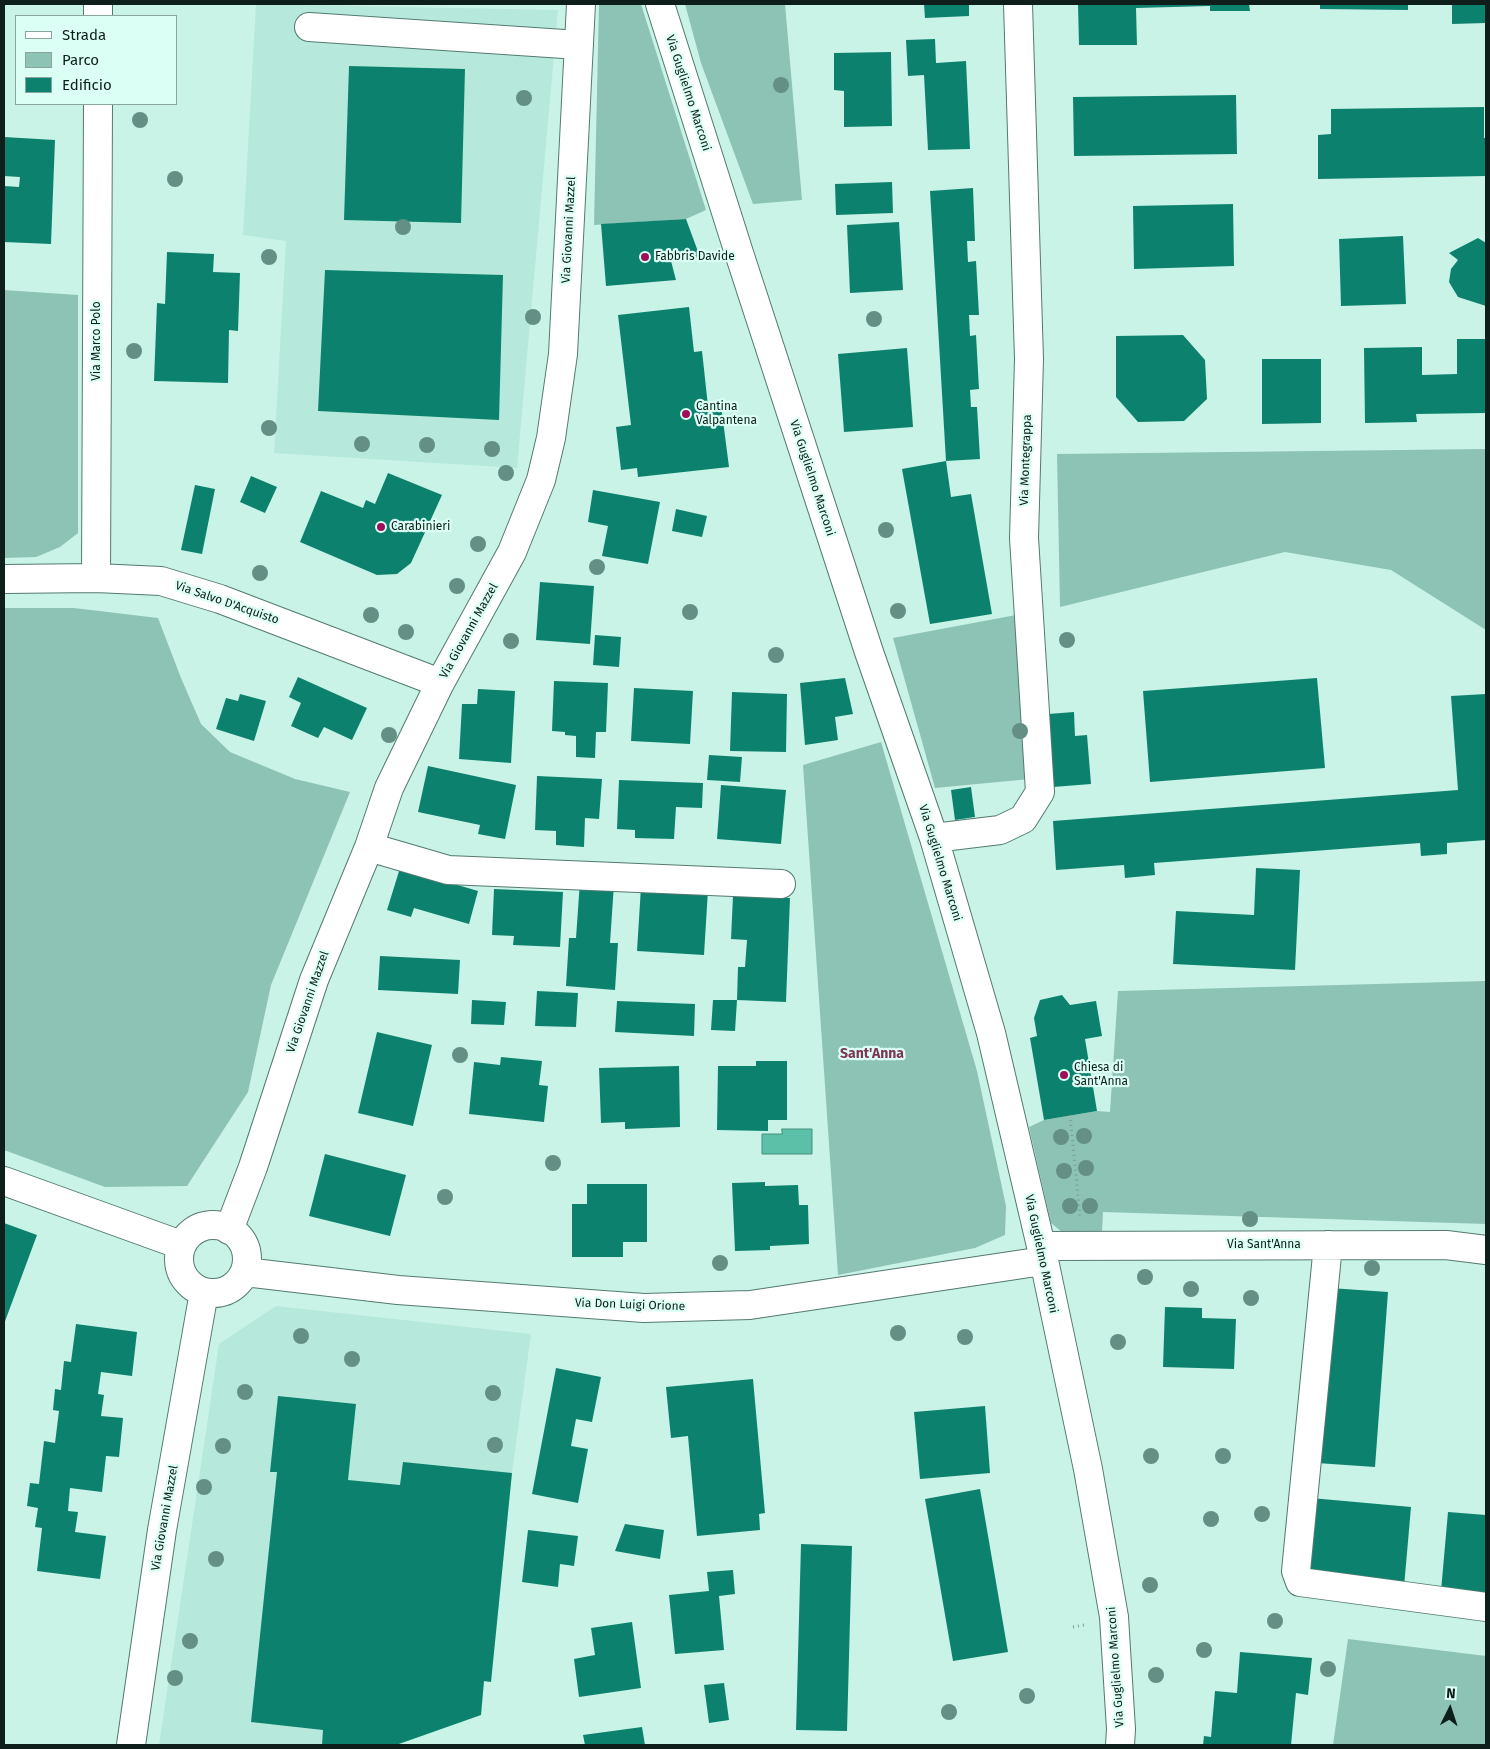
<!DOCTYPE html>
<style>
body{margin:0}
#map{position:relative;width:1490px;height:1749px;overflow:hidden;background:#c9f3e7;font-family:"Fira Sans",sans-serif}
canvas{display:block}
.frame{position:absolute;inset:0;border:5px solid #0e1e1a;pointer-events:none}
.legend{position:absolute;left:15px;top:15px;width:162px;height:90px;box-sizing:border-box;background:#dcfff5;border:1px solid #8aa59d;margin:0;padding:6px 9px;list-style:none;font-size:15px;color:#0e1e1a}
.legend li{display:flex;align-items:center;gap:10px;height:25px}
.legend b{width:25px;border:1px solid #8aa59d}
.north{position:absolute;left:1425px;top:1684px;width:50px;height:50px;-webkit-text-stroke:4px #dcfff5;paint-order:stroke;rotate:4deg;font-size:14px;font-weight:700;line-height:20px;text-align:center;color:#0e1e1a}
.north::after{content:'';display:block;margin:auto;width:18px;height:22px;background:#0e1e1a;clip-path:polygon(50% 0,100% 100%,50% 72%,0 100%)}
</style>
<div id="map">
<canvas width="1490" height="1749"></canvas>
<div class="frame"></div>
<ul class="legend">
<li><b style="height:6px;background:#fff"></b>Strada</li>
<li><b style="height:14px;background:#8dc3b5"></b>Parco</li>
<li><b style="height:14px;background:#0c826e"></b>Edificio</li>
</ul>
<div class="north">N</div>
</div>
<script>
const context = document.querySelector('canvas').getContext('2d');
context.lineJoin = 'round';
function fillPath(path, color) { context.fillStyle = color; context.fill(path, 'evenodd'); }
function trace(path, color, width, dash) { context.strokeStyle = color; context.lineWidth = width; context.lineCap = dash ? 'butt' : 'round'; context.setLineDash(dash || []); context.stroke(path); }
function write(font, color, halo, rows, align = 'center') {
  context.font = font + ' "Fira Sans",sans-serif'; context.lineWidth = 4.5; context.setLineDash([]); context.textBaseline = 'middle'; context.strokeStyle = halo; context.fillStyle = color; for (const [text, x, y, turn = 0] of rows) {
    context.save(); context.translate(x, y); context.rotate((+turn || 0) * Math.PI / 180); context.textAlign = isNaN(turn) ? turn : align; if (halo) context.strokeText(text, 0, 0); context.fillText(text, 0, 0); context.restore();
  }
}
fillPath(new Path2D(`
 M256,4L558,10L517,468L274,453L286,241L243,235Z
 M276,1306L531,1334L512,1473L491,1682H484L481,1715L396,1745H159L219,1344Z`), '#b6e9db');
fillPath(new Path2D(`
 M599,4H641L706,210L686,219L594,225Z
 M685,4H785L802,200L753,204L701,63Z
 M4,290L78,295V533L60,547L36,557L4,558Z
 M1486,449V630L1391,570L1285,552L1060,607L1057,454Z
 M4,608H74L158,618L181,678L201,724L230,752L295,779L350,792L271,985L248,1092L187,1186L105,1187L4,1150Z
 M1016,615L1030,779L935,788L893,638Z
 M881,742L977,1071L1006,1206L1005,1235L975,1248L838,1275L803,765Z
 M1486,981V1224L1103,1212L1102,1232H1062L1051,1223L1029,1127L1044,1120L1097,1111L1110,1112L1118,991Z
 M1348,1639L1486,1656V1745H1333Z`), '#8dc3b5');
const water = new Path2D(`
 M782,1129H812V1154H762V1134H782Z`);
fillPath(water, '#5cbfa8');
trace(water, '#458f7d', 1);
fillPath(new Path2D(`
 M924,4H969V16L925,18Z
 M1078,4H1249L1250,11H1210V6L1136,8L1137,45H1079Z
 M1320,4H1408V10L1320,9Z
 M1452,4H1486V23L1452,24Z
 M935,39L936,63L966,61L970,149L928,150L924,75L908,76L906,40Z
 M891,52L892,126L844,127V91L834,90V53Z
 M349,66L465,69L461,223L344,220Z
 M1236,95L1237,154L1074,156L1073,97Z
 M1484,107V138H1486V176L1318,179V135L1331,134V109Z
 M4,137L55,140L51,244L4,242V186L19,187L20,177L4,176Z
 M892,182L893,213L836,215L835,184Z
 M973,188L975,241H967L968,262L976,261L979,315H969L970,336L976,335L979,389L970,390L971,407H977L980,459L946,461L930,191Z
 M1233,204L1234,266L1134,269L1133,206Z
 M686,219L700,257L671,261L676,280L606,286L601,224Z
 M899,222L903,290L850,293L847,225Z
 M1403,236L1406,304L1341,306L1339,239Z
 M1478,238L1486,243V306L1458,297L1449,282L1451,269L1458,260L1449,253Z
 M167,252L214,254L213,272L240,273L238,331L229,330L228,383L154,381L157,303L165,304Z
 M325,270L503,275L499,420L318,411Z
 M689,307L694,352L702,351L708,406L721,405L729,467L638,477L637,468L621,470L616,427L631,425L618,315Z
 M1183,335L1205,360L1207,399L1184,421L1138,422L1116,397V336Z
 M1457,339H1486V413L1416,414L1417,422L1365,423L1364,348L1422,347V375L1457,374Z
 M907,348L913,427L844,432L838,354Z
 M1262,359H1321V423L1262,424Z
 M946,461L951,497L971,494L992,614L930,624L902,469Z
 M388,473L442,495L411,563L397,574L377,575L300,542L321,491L363,508L366,500L375,504Z
 M251,476L277,487L265,513L240,502Z
 M195,485L215,489L202,554L181,550Z
 M593,490L660,502L648,564L602,556L608,526L588,522Z
 M676,509L707,516L702,537L672,531Z
 M540,582L594,586L590,644L536,640Z
 M595,635L621,637L619,667L593,665Z
 M298,677L367,708L352,740L324,727L318,738L291,726L301,703L289,697Z
 M845,678L853,714L835,717L838,740L805,745L800,683Z
 M1317,678L1325,768L1150,782L1143,691Z
 M554,681L608,683L606,732H596L595,758L576,757V736L565,735V732L552,731Z
 M634,688L693,691L690,744L631,741Z
 M478,689L515,691L511,763L459,759L462,704H477Z
 M732,692L787,694L786,752L730,751Z
 M240,694L266,701L254,741L216,729L226,698L238,701Z
 M1486,694V840L1447,843V854L1421,856L1420,843L1154,863L1155,875L1125,878L1124,865L1056,870L1053,821L1458,790L1451,696Z
 M1074,712L1075,736L1087,735L1091,784L1053,787L1048,714Z
 M709,755L742,757L740,782L707,780Z
 M428,766L516,785L505,839L478,834L480,825L418,812Z
 M537,776L602,779L599,819L585,818L584,847L556,845V831L535,830Z
 M619,780L703,783L702,808L676,807L674,839L635,838V830L617,829Z
 M721,785L786,790L781,844L717,839Z
 M971,787L975,817L955,820L951,790Z
 M400,868L478,891L469,924L414,908L411,917L387,910Z
 M1256,868L1300,870L1295,970L1173,964L1176,911L1254,915Z
 M580,881L614,884L610,943H618L615,990L566,986L569,938H576Z
 M641,887L708,890L704,955L637,951Z
 M494,889L563,892L560,947L513,945L514,936L492,935Z
 M733,896L790,898L786,1002L737,1000L738,967H745L747,940L731,939Z
 M380,956L460,960L458,994L378,990Z
 M537,991L578,993L576,1027L535,1026Z
 M1062,995L1070,1005L1096,1001L1102,1036L1085,1039L1097,1111L1044,1120L1030,1038L1037,1036L1034,1018L1040,1000Z
 M472,1000L506,1002L504,1025L471,1024Z
 M713,1000H737L735,1031L711,1030Z
 M617,1001L695,1004L694,1036L615,1032Z
 M377,1032L432,1045L413,1126L358,1113Z
 M501,1057L542,1061L539,1085L548,1086L544,1122L469,1114L474,1062L500,1065Z
 M756,1061H787V1120H768V1131L717,1130L718,1066H756Z
 M679,1066L680,1127L625,1129V1122L601,1123L599,1068Z
 M325,1154L406,1175L390,1236L309,1216Z
 M765,1182V1186L798,1185L799,1205H808L809,1244L770,1246V1250L735,1251L732,1183Z
 M587,1184H647V1242H623V1257H572V1204H587Z
 M4,1223L37,1235L4,1324Z
 M1330,1288L1388,1292L1375,1467L1317,1463Z
 M1165,1307L1202,1308V1318L1236,1319L1234,1369L1163,1367Z
 M76,1324L137,1332L132,1376L101,1372L98,1394L104,1395L101,1416L123,1418L119,1457L106,1456L102,1492L70,1488L68,1511L78,1512L75,1532L106,1536L100,1579L37,1571L42,1528L35,1527L38,1508L27,1506L30,1483L39,1484L44,1441L55,1443L59,1411L53,1410L55,1389L61,1390L64,1361L71,1362Z
 M556,1368L601,1377L592,1422L576,1419L571,1446L588,1449L578,1503L532,1494Z
 M753,1379L765,1513L759,1514L760,1530L697,1536L688,1436L671,1438L666,1387Z
 M278,1396L356,1404L348,1480L400,1485L403,1462L512,1473L491,1682L484,1681L481,1715L396,1745H322L323,1730L251,1722L277,1472H270Z
 M985,1406L990,1473L920,1479L914,1412Z
 M980,1489L1008,1652L953,1661L925,1499Z
 M1311,1498L1411,1507L1404,1587L1304,1578Z
 M1448,1512L1486,1515V1595L1441,1591Z
 M625,1524L664,1530L660,1559L615,1551Z
 M528,1530L578,1536L574,1566L560,1564L558,1587L522,1582Z
 M801,1544L852,1546L847,1731L796,1730Z
 M733,1570L735,1594L719,1596L724,1650L675,1654L669,1595L709,1591L707,1572Z
 M632,1622L641,1688L579,1697L574,1659L595,1655L591,1628Z
 M1240,1652L1312,1658L1308,1695L1296,1693L1291,1745H1203L1204,1736L1211,1737L1215,1691L1237,1693Z
 M724,1683L729,1720L709,1723L704,1685Z
 M642,1727L645,1745H585L583,1735Z`), '#0c826e');
const minor = new Path2D(`
 M660,4L739,253L869,652L934,838L991,1033L1041,1246L1088,1469L1114,1617L1121,1729L1120,1745
 M98,16V4
 M309,27L579,45
 M96,578L98,104
 M4,579L96,578L161,581L220,599L440,683
 M934,838L1000,830L1023,819L1040,792L1024,538L1029,359L1018,4
 M369,847L448,870L781,884
 M4,1181L181,1245
 M179 1259a34 34 0 1 1 68 0a34 34 0 1 1-68 0Z
 M229,1230L253,1167L314,980L369,847L389,788L440,683L512,552L541,480L551,438L563,354L581,4
 M1328,1245L1296,1571L1300,1582L1486,1607
 M1041,1246L1446,1245L1486,1250
 M245,1272L398,1290L644,1308L750,1305L1043,1261
 M131,1745L162,1530L204,1292`);
trace(minor, '#537a70', 30);
trace(new Path2D(`
 M1070,1115L1080,1217
 M1073,1627L1084,1625`), '#7c9c93', 3, [1, 4]);
trace(minor, '#fff', 28);
context.fillStyle = '#638f84';
for (const [x, y] of [
 [781,85],
 [524,98],
 [140,120],
 [175,179],
 [403,227],
 [269,257],
 [533,317],
 [874,319],
 [134,351],
 [269,428],
 [362,444],
 [427,445],
 [492,449],
 [506,473],
 [886,530],
 [478,544],
 [597,567],
 [260,573],
 [457,586],
 [898,611],
 [690,612],
 [371,615],
 [406,632],
 [1067,640],
 [511,641],
 [776,655],
 [1020,731],
 [389,735],
 [460,1055],
 [1084,1136],
 [1061,1137],
 [553,1163],
 [1086,1168],
 [1064,1171],
 [445,1197],
 [1070,1206],
 [1090,1206],
 [1250,1219],
 [720,1263],
 [1372,1268],
 [1145,1277],
 [1191,1289],
 [1251,1298],
 [898,1333],
 [301,1336],
 [965,1337],
 [1118,1342],
 [352,1359],
 [245,1392],
 [493,1393],
 [495,1445],
 [223,1446],
 [1151,1456],
 [1223,1456],
 [204,1487],
 [1262,1514],
 [1211,1519],
 [216,1559],
 [1150,1585],
 [1275,1621],
 [190,1641],
 [1204,1650],
 [1328,1669],
 [1156,1675],
 [175,1678],
 [1027,1696],
 [949,1712]
]) { context.beginPath(); context.arc(x, y, 8, 0, 2 * Math.PI); context.fill(); }
for (const [x, y, r, color] of [
 [645,257,5,"#9e0f5b"],
 [686,414,5,"#9e0f5b"],
 [381,527,5,"#9e0f5b"],
 [1064,1075,5,"#9e0f5b"]
]) { const dot = new Path2D(); dot.arc(x, y, r, 0, 2 * Math.PI); context.fillStyle = color; context.fill(dot); trace(dot, '#dcfff5', 2); }
write('12px', '#0e1e1a', '#dcfff5', [
 ["Via Guglielmo Marconi",688,93,72],
 ["Via Giovanni Mazzel",569,230,-87],
 ["Via Marco Polo",97,341,-90],
 ["Via Montegrappa",1026,460,-88],
 ["Via Guglielmo Marconi",812,478,72],
 ["Via Salvo D'Acquisto",227,603,19],
 ["Via Giovanni Mazzel",469,631,-61],
 ["Via Guglielmo Marconi",940,863,73],
 ["Via Giovanni Mazzel",308,1002,-71],
 ["Via Sant'Anna",1264,1245],
 ["Via Guglielmo Marconi",1041,1254,78],
 ["Via Don Luigi Orione",630,1305,2],
 ["Via Giovanni Mazzel",165,1518,-80],
 ["Via Guglielmo Marconi",1116,1667,-94]
]);
write('12px', '#0e1e1a', '#dcfff5', [
 ["Fabbris Davide",655,257],
 ["Cantina",696,407],
 ["Valpantena",696,421],
 ["Carabinieri",391,527],
 ["Chiesa di",1074,1068],
 ["Sant'Anna",1074,1082]
], 'left');
write('bold 14px', '#7c3753', '#dcfff5', [
 ["Sant'Anna",872,1054]
]);
</script>
